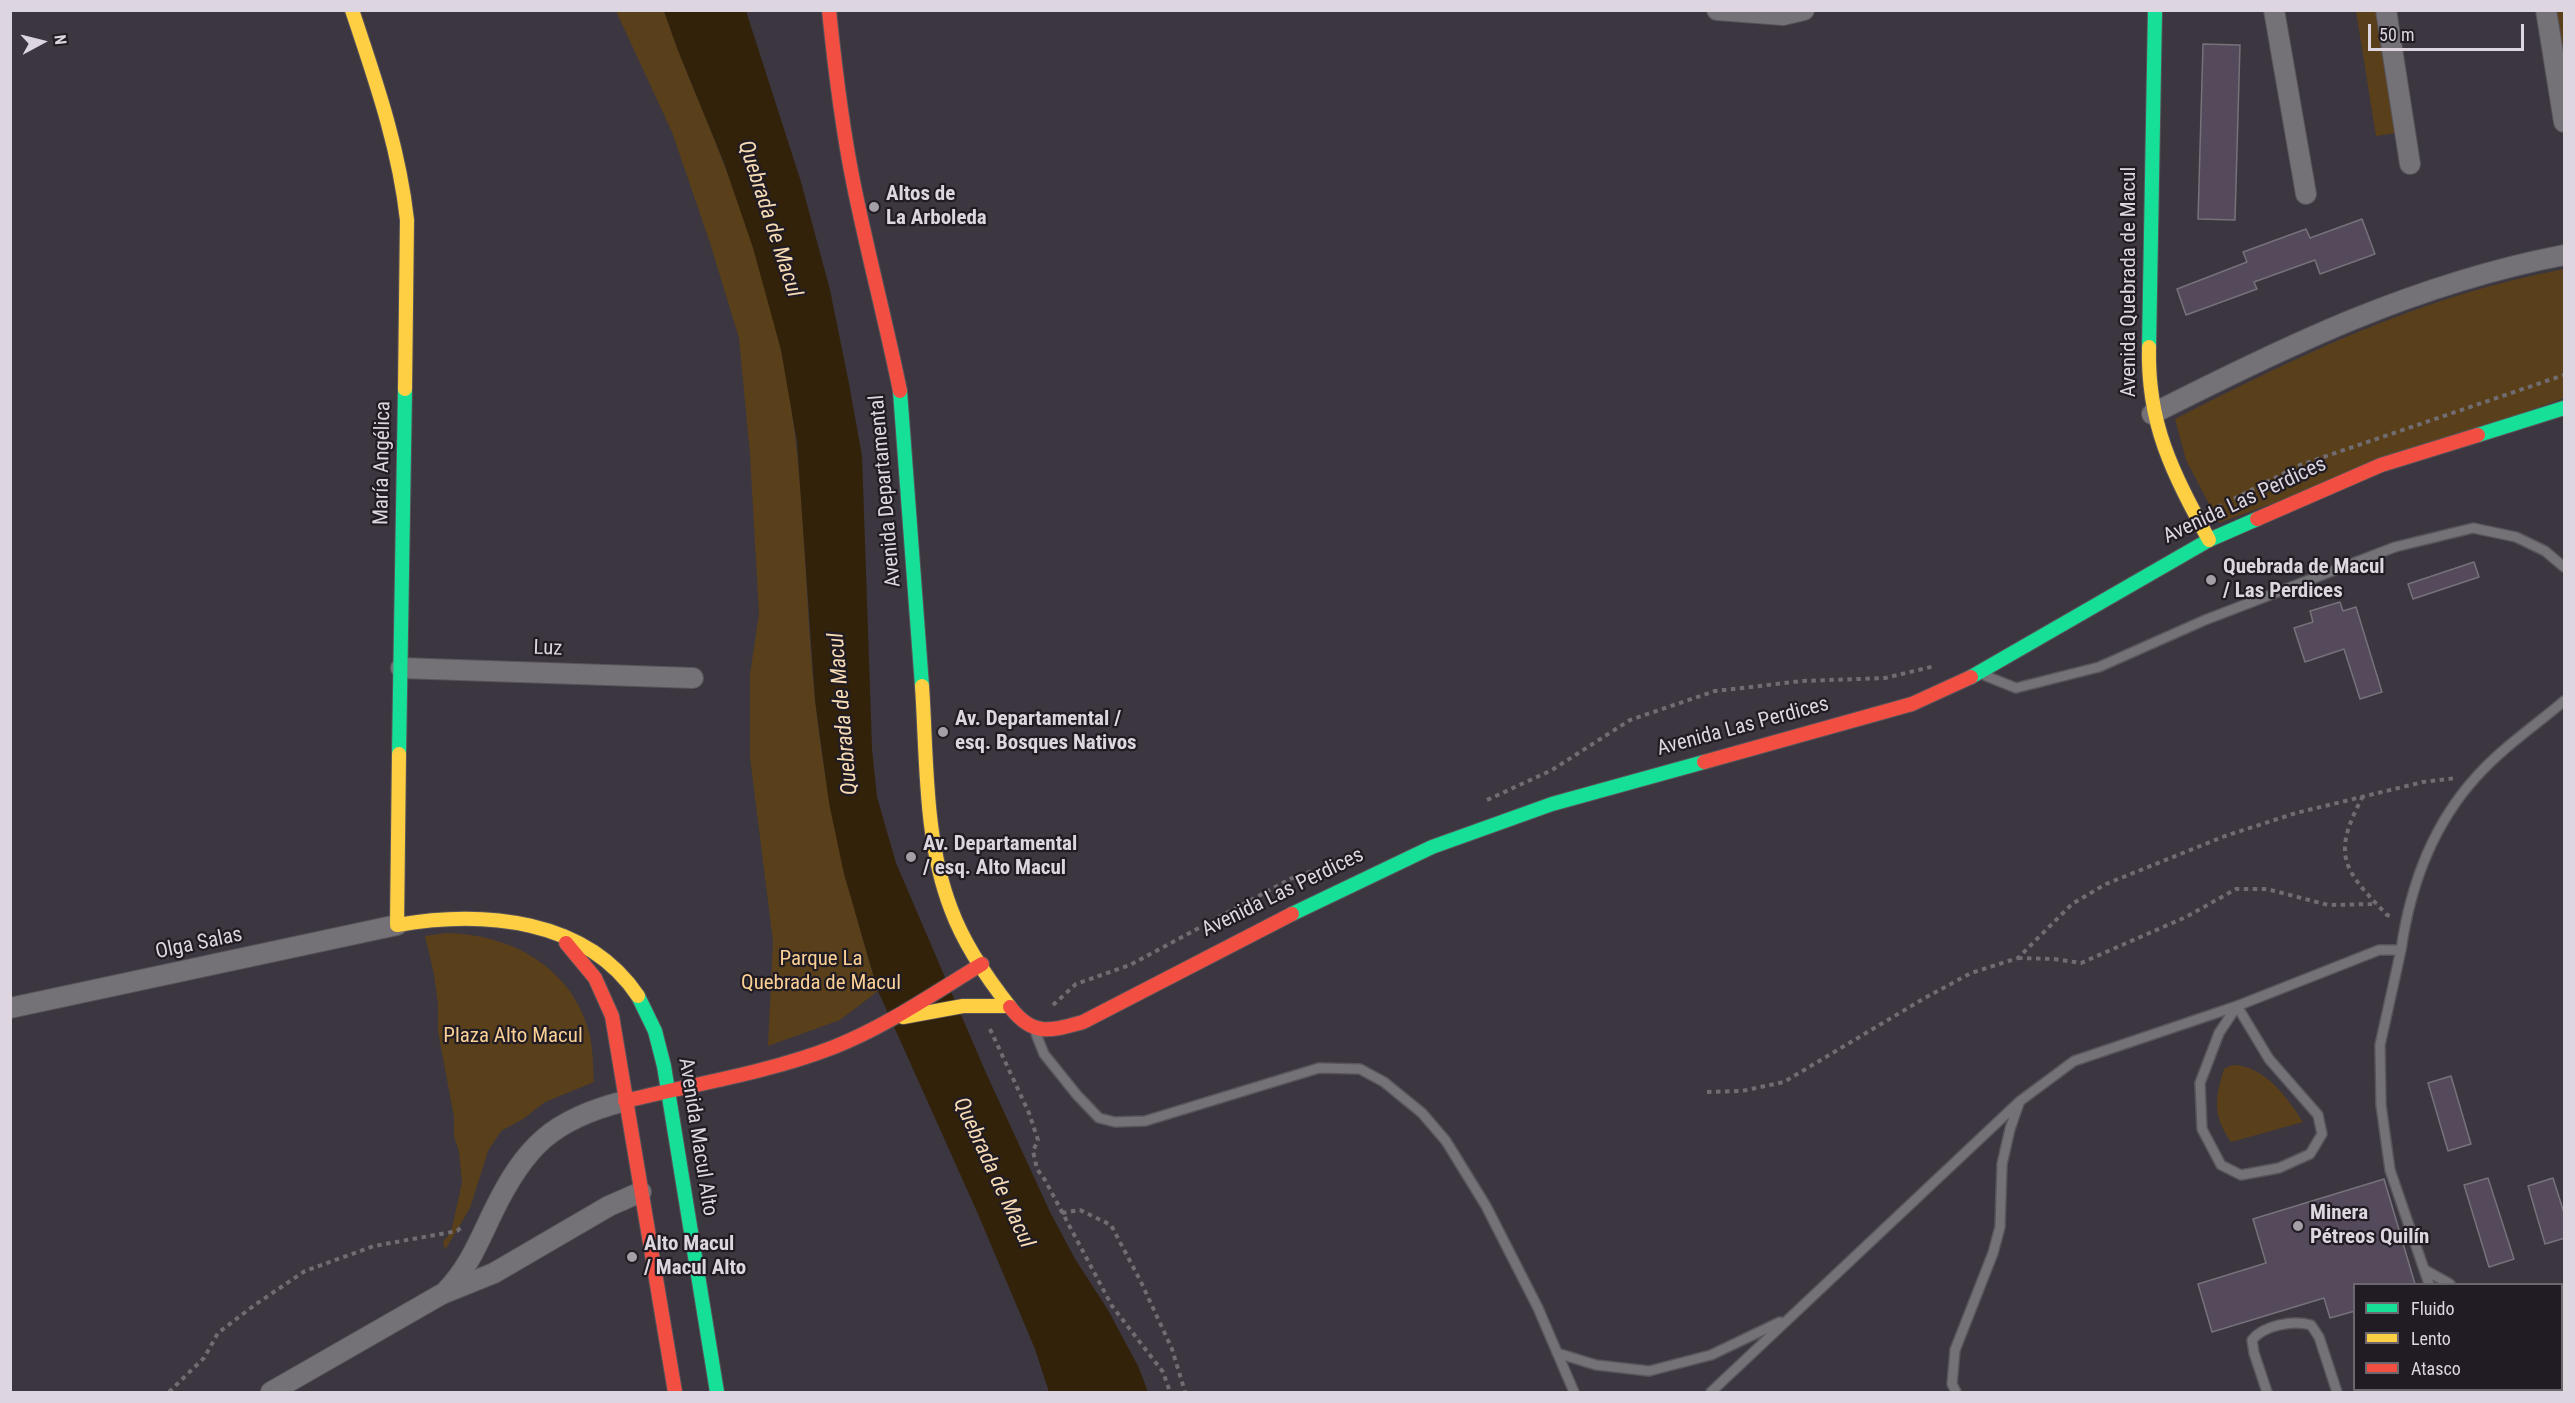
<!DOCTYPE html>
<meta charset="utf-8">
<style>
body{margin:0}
#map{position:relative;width:2575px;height:1403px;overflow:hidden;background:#3b363f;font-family:"Roboto Condensed",sans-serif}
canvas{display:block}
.frame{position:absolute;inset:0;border:12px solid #ddd6e1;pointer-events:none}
.legend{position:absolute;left:2353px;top:1283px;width:210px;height:108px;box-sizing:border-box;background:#211c23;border:2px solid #6c666f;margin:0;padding:8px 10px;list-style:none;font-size:18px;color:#ddd6e1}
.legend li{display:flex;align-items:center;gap:12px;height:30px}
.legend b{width:30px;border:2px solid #6c666f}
.north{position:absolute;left:12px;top:12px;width:60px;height:60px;-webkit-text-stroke:4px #211c23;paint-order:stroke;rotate:83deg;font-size:16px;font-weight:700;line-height:24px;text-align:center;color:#ddd6e1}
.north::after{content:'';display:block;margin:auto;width:21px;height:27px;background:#ddd6e1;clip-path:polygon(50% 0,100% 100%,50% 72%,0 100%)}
.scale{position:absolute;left:2368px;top:24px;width:156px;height:27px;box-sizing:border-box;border:3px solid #ddd6e1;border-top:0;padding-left:8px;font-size:18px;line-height:21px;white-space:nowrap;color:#ddd6e1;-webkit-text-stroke:4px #211c23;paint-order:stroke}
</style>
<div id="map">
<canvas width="2575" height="1403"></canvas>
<div class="frame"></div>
<ul class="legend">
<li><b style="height:8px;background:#16e098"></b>Fluido</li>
<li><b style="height:8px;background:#ffcf43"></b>Lento</li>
<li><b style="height:8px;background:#f24e42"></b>Atasco</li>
</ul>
<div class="north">N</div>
<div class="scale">50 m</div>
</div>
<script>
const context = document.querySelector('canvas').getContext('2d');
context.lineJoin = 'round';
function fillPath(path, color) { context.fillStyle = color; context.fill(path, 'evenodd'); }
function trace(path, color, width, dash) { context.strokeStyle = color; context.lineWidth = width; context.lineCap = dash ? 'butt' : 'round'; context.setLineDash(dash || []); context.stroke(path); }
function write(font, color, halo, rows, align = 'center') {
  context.font = font + ' "Roboto Condensed",sans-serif'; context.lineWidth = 4.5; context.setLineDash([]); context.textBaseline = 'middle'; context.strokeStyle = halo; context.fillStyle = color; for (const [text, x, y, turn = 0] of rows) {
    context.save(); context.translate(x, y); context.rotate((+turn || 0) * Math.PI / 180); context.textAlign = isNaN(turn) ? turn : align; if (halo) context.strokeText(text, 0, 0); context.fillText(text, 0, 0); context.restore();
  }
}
fillPath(new Path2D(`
 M616,11H664C681,62 704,111 723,162C747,222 768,287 781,351C806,465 803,583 815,699C825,799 849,895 878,991L840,1020L768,1046L773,941L750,757V674L759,614L750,454L739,338L710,243L672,132Z
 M2356,11H2376L2396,133L2376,136Z
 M2557,11H2564V55Z
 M2564,269V398L2219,523L2186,460L2175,419C2304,353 2421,296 2564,269Z
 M446,933C511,934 574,968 590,1036C593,1050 593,1067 594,1082L545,1102L523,1119L501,1131L488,1151L470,1208L445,1250L443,1242L451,1232L462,1183L459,1151L454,1136V1117L438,1031V1004L434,974L425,936Z
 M2232,1065C2264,1065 2287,1097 2303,1122L2231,1142C2212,1114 2215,1099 2224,1069Z`), '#59401b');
fillPath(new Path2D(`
 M664,11H746L801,182L830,290L849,384L862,456L872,749L877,797L896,863L986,1073L1050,1212L1075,1259L1108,1310L1138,1366L1148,1392H1049L1035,1349L978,1214L878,991L844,874L829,803L815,700L797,442L781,350L753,248L724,163L677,48Z`), '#32220a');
const building = new Path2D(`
 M2203,44L2240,45L2235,220L2198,219Z
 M2362,219L2375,254L2320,274L2315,260L2254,282L2257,289L2186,315L2177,289L2247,262L2243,252L2306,229L2310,238Z
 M2474,562L2479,577L2413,599L2408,584Z
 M2340,602L2343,611L2356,607L2382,692L2360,699L2344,649L2305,662L2294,628L2313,622L2310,611Z
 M2451,1076L2471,1144L2448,1151L2428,1083Z
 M2488,1178L2514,1259L2489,1267L2464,1185Z
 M2553,1178L2565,1216V1238L2545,1244L2528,1186Z
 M2384,1179L2415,1284H2355V1311L2330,1318L2324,1298L2212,1332L2198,1284L2266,1263L2253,1219Z`);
fillPath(building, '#554a5c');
trace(building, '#76727a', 1.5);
const lane = new Path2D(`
 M1986,676L2016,688L2099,667L2205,620L2395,547L2473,528L2516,537L2545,551L2564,567
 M2401,950L2380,1045L2381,1105L2390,1170L2429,1284
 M2237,1006L2269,1059L2318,1115L2322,1134L2310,1154L2279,1168L2241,1175L2221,1165L2202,1129L2200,1083L2219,1033Z
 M1036,1034L1044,1054L1077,1095L1099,1118L1115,1122L1145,1121L1319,1068L1360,1069L1384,1082L1422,1113L1446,1141L1486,1206L1538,1308L1574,1392
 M2425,1270L2450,1284
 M1557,1353L1596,1365L1649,1371L1711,1355L1780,1322
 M2458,1390L2459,1392
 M2561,1390L2564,1391
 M1711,1392L2020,1101L2074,1061L2237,1006L2379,950H2401C2410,887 2433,824 2477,776C2502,748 2536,725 2564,701
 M1956,1392L1952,1384L1955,1350L1993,1253L2000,1227L2002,1164L2010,1129L2019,1103
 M2267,1392L2254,1353L2252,1340C2264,1325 2293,1320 2311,1325L2319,1337L2337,1392`);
const street = new Path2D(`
 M1717,10L1783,15L1804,10
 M2274,10L2306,194
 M2386,10L2410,164
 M2546,10L2564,122
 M2152,414C2288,345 2414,284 2564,255
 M401,668L693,678
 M10,1008L397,925
 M446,1291C469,1267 479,1241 493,1212C525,1146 553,1119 625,1101
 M271,1392L442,1294L494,1273L609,1206L641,1192`);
const fast = new Path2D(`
 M2149,347L2155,10
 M900,391L922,686
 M2478,435L2564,408
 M1971,677L2209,540L2257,519
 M399,754L405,389
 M1292,914L1432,847L1552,804L1704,762
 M638,996L655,1031L664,1066L717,1392`);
const slow = new Path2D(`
 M352,10C375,79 399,147 407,220L405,389
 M2149,347C2147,425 2173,473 2209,540
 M922,686C927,759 924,839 951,909C964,944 987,978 1010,1007
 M399,754L397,925C482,910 586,918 638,996
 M903,1017L963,1006H1009`);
const jam = new Path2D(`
 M829,10C835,69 842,128 854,186C868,255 886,322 900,391
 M2257,519L2381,465L2478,435
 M1704,762L1912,704L1971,677
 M566,943L595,978L612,1016L675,1392
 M1010,1007C1033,1037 1050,1031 1083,1022L1292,914
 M625,1101C695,1084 767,1073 834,1047C887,1026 934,993 982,964`);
trace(lane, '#58545b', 12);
trace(street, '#58545b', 22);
trace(fast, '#58545b', 16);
trace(slow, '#58545b', 16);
trace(jam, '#58545b', 16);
trace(new Path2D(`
 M2218,507L2300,465L2564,375
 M2363,796C2331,856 2343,869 2387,915L2393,917
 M1487,800L1552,770L1630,720L1715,691L1803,681L1885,678L1935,666
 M2018,958L2054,959L2081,963L2186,917L2236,889H2267L2328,905L2377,904
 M1053,1005L1076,984L1130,965L1290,879L1359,854
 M990,1029L1029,1113L1038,1140L1033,1151L1037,1169L1045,1180L1112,1306L1163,1372L1170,1392
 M1707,1092L1742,1091L1784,1082L1923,999L1971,973L2018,958L2072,904L2106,884L2225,836L2296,813L2423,782L2456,778
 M1062,1213L1080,1210L1111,1225L1141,1282L1172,1349L1185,1392
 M169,1392L204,1358L218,1333L256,1304L305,1271L374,1246L457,1231L463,1226`), '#706c71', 4, [4.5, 4.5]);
trace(lane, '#747276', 9);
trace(street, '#747276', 20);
trace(fast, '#16e098', 14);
trace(slow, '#ffcf43', 14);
trace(jam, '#f24e42', 14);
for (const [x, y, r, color] of [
 [874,207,6,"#a49ea8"],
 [2211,580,6,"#a49ea8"],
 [943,732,6,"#a49ea8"],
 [911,857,6,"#a49ea8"],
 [2298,1226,6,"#a49ea8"],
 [632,1257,6,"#a49ea8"]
]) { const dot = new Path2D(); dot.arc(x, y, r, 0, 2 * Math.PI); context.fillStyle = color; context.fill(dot); trace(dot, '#211c23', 2); }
write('bold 21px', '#ddd6e1', '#211c23', [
 ["Altos de",886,195],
 ["La Arboleda",886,219],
 ["Quebrada de Macul",2223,568],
 ["/ Las Perdices",2223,592],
 ["Av. Departamental /",955,720],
 ["esq. Bosques Nativos",955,744],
 ["Av. Departamental",923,845],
 ["/ esq. Alto Macul",923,869],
 ["Minera",2310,1214],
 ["Pétreos Quilín",2310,1238],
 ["Alto Macul",644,1245],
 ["/ Macul Alto",644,1269]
], 'left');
write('21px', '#ddd6e1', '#211c23', [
 ["Avenida Quebrada de Macul",2130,282,-90],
 ["María Angélica",383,463,-89],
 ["Avenida Departamental",886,491,-95],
 ["Avenida Las Perdices",2245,501,-25],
 ["Luz",548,649,2],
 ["Avenida Las Perdices",1743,727,-15],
 ["Avenida Las Perdices",1283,893,-26],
 ["Olga Salas",199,944,-12],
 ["Avenida Macul Alto",697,1137,81]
]);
write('21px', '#fbd095', '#211c23', [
 ["Parque La",821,960],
 ["Quebrada de Macul",821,984],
 ["Plaza Alto Macul",513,1037]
]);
write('italic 22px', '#f7dbb4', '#211c23', [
 ["Quebrada de Macul",769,219,72],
 ["Quebrada de Macul",844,714,-95],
 ["Quebrada de Macul",993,1173,65]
]);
</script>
